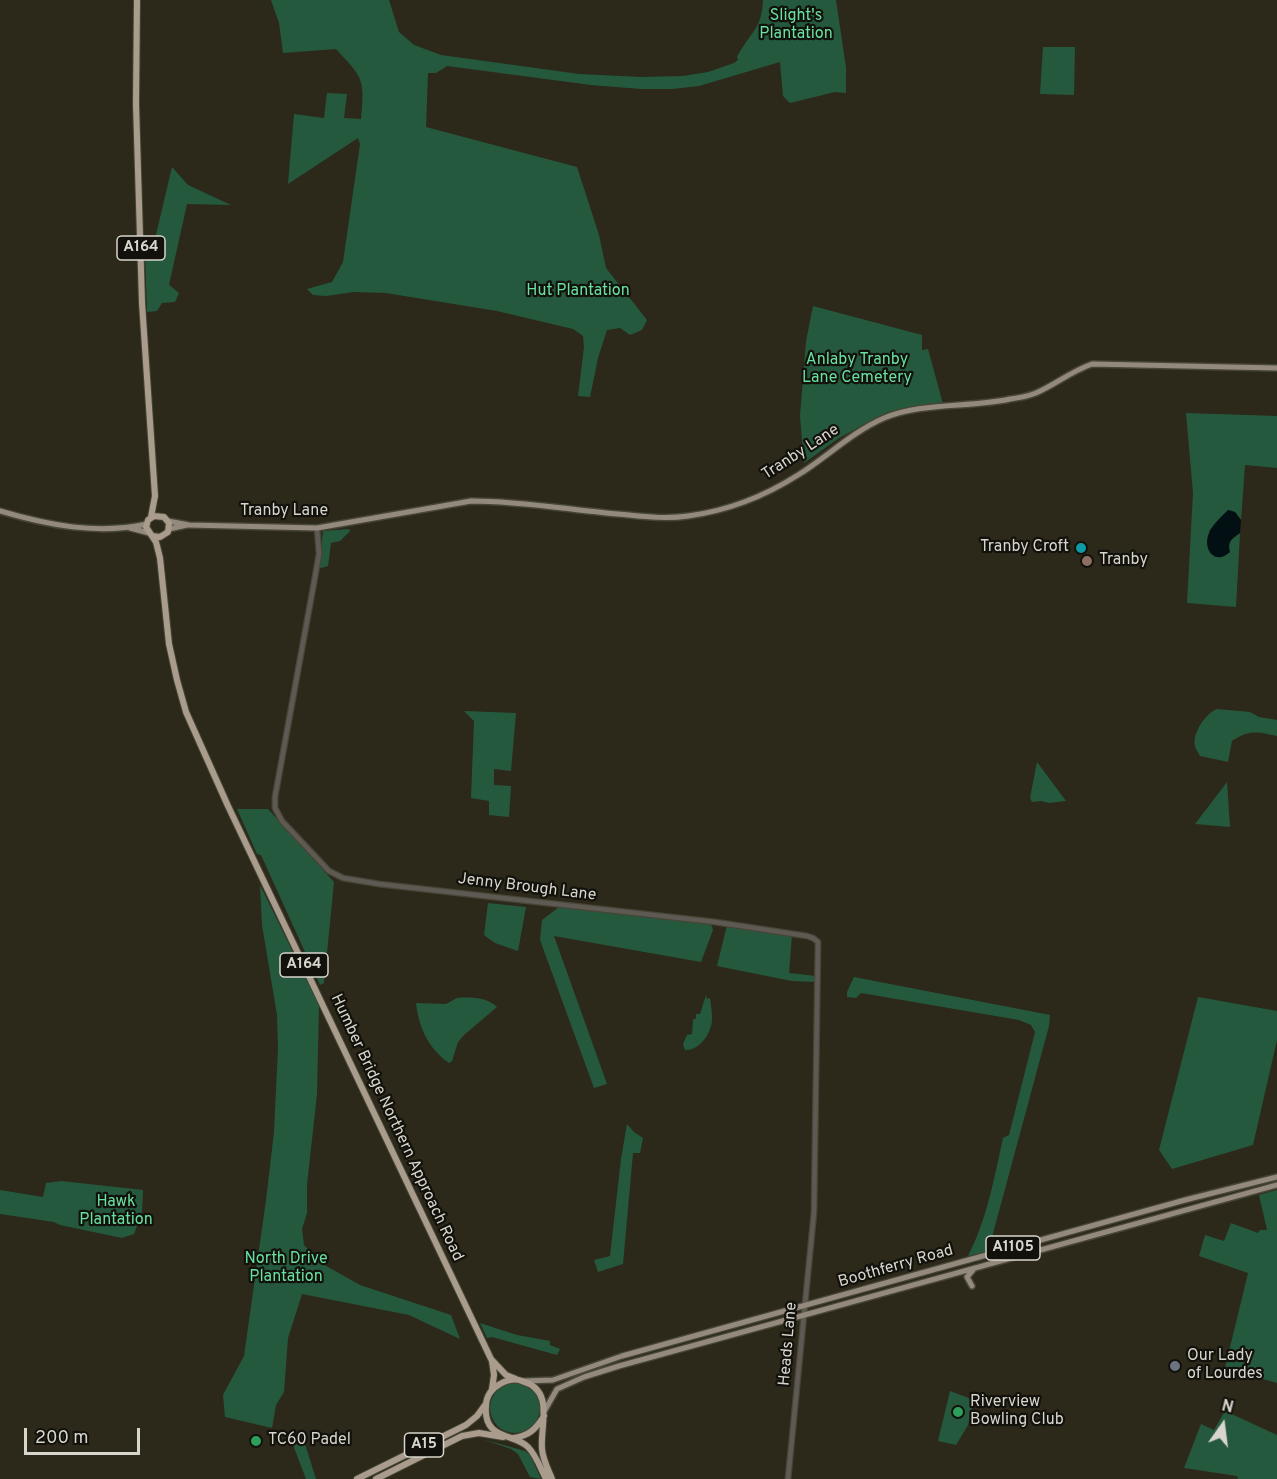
<!DOCTYPE html>
<style>
body{margin:0}
#map{position:relative;width:1277px;height:1479px;overflow:hidden;background:#2c291a;font-family:Overpass,sans-serif}
canvas{display:block}
.north{position:absolute;left:1193px;top:1395px;width:60px;height:60px;-webkit-text-stroke:4px #12110b;paint-order:stroke;rotate:14deg;font-size:16px;font-weight:700;line-height:24px;text-align:center;color:#d7d5cc}
.north::after{content:'';display:block;margin:auto;width:21px;height:27px;background:#d7d5cc;clip-path:polygon(50% 0,100% 100%,50% 72%,0 100%)}
.scale{position:absolute;left:24px;top:1428px;width:116px;height:27px;box-sizing:border-box;border:3px solid #d7d5cc;border-top:0;padding-left:8px;font-size:18px;line-height:21px;white-space:nowrap;color:#d7d5cc;-webkit-text-stroke:4px #12110b;paint-order:stroke}
</style>
<div id="map">
<canvas width="1277" height="1479"></canvas>
<div class="north">N</div>
<div class="scale">200 m</div>
</div>
<script>
const context = document.querySelector('canvas').getContext('2d');
context.lineJoin = 'round';
function fillPath(path, color) { context.fillStyle = color; context.fill(path, 'evenodd'); }
function trace(path, color, width, dash) { context.strokeStyle = color; context.lineWidth = width; context.lineCap = dash ? 'butt' : 'round'; context.setLineDash(dash || []); context.stroke(path); }
function write(font, color, halo, rows, align = 'center') {
  context.font = font + ' Overpass,sans-serif'; context.lineWidth = 4.5; context.setLineDash([]); context.textBaseline = 'middle'; context.strokeStyle = halo; context.fillStyle = color; for (const [text, x, y, turn = 0] of rows) {
    context.save(); context.translate(x, y); context.rotate((+turn || 0) * Math.PI / 180); context.textAlign = isNaN(turn) ? turn : align; if (halo) context.strokeText(text, 0, 0); context.fillText(text, 0, 0); context.restore();
  }
}
fillPath(new Path2D(`
 M271,0H389L399,32L414,45L441,55L579,74L641,77L683,76L708,72L734,63L738,60L737,57C749,33 762,30 763,0H836L846,68V93L835,92L790,103L783,96L780,62L699,86L672,89H641L591,85L447,66L436,73H428L426,127L577,167L599,235L606,268L647,320L642,330L630,335L620,328L607,330L598,358L590,397L578,396L584,347L583,336L573,329L497,311L386,293L354,292L326,296L313,295L307,289L332,282L343,262L360,144L358,138L288,184L294,114L324,118L327,93L347,94L344,118L361,119C365,79 363,78 336,49L283,53L279,23Z
 M1043,47H1075L1074,95L1040,94Z
 M172,167L188,185L231,205L187,204L169,285L179,293L175,302L162,303L157,311L147,312L145,255L151,256Z
 M813,306L922,335V350L928,349L943,404L888,412L839,438L804,463L800,416L806,341Z
 M1186,413L1277,416V468L1245,465L1241,520L1235,512L1228,510L1209,531L1228,546L1230,541L1240,533L1236,607L1187,603L1193,493Z
 M349,529L350,531L340,541L331,543L328,566L321,568L319,567L323,531Z
 M1217,709L1250,712L1259,717L1277,720V736C1257,732 1250,729 1232,741L1228,762L1200,756C1198,752 1196,750 1195,746C1192,733 1206,713 1217,709Z
 M464,711L516,713L511,771L494,769V785L511,786L509,817L489,815V801L471,798L474,721Z
 M1037,762L1066,801L1049,803L1041,801L1032,802L1030,798Z
 M1227,782L1230,827L1195,824Z
 M237,809H268L334,882L324,983L320,985L261,855L257,854Z
 M260,885L319,1005L317,1094L307,1185V1213L302,1229L304,1245L321,1263L360,1285L451,1315L460,1339L409,1315L302,1294L288,1338L284,1392L276,1405L272,1428L225,1417L223,1395L244,1356L266,1200L274,1132L278,1048L277,1015L262,925Z
 M488,903L526,907L518,951L495,943L484,935Z
 M559,907L711,924L713,930L701,962L554,936L607,1084L594,1088L540,940L542,920Z
 M727,925L792,934L789,973L816,976L815,982L792,981L717,966Z
 M854,977L1050,1015L1049,1026L988,1252L968,1256C987,1219 994,1179 1003,1138L1009,1135L1035,1032L1031,1025L1019,1020L861,993L856,998L847,997V992Z
 M706,995L707,999L710,998C711,1005 712,1012 712,1019C712,1032 700,1051 685,1050L683,1044L687,1035L692,1034L693,1020L696,1018V1014H700Z
 M1198,997L1277,1011V1040L1253,1145L1172,1169L1159,1150Z
 M457,998C471,997 486,997 497,1007L464,1035L458,1042L452,1061L449,1063C428,1048 419,1028 416,1003L446,1004Z
 M627,1124L634,1132L643,1138L640,1153H633L623,1264L598,1272L594,1260L610,1256L621,1159Z
 M61,1181L143,1190L142,1212L134,1234L122,1238L60,1225L54,1222L0,1214V1190L43,1197L46,1183Z
 M1277,1190V1383L1225,1368L1248,1273L1199,1256L1205,1235L1224,1241L1231,1223L1258,1233L1260,1230H1267L1259,1195Z
 M480,1323L517,1335L550,1341V1345L560,1349L557,1355L492,1337L487,1338Z
 M490 1408a25 25 0 1 1 50 0a25 25 0 1 1-50 0Z
 M950,1391L974,1400L968,1425L956,1445L938,1441Z
 M1225,1411L1277,1435V1479H1238L1237,1476L1184,1468L1201,1424L1214,1430Z
 M301,1431L316,1479H306L290,1437Z
 M482,1439L525,1451L530,1455L541,1479L530,1477L518,1454L511,1449Z`), '#25593e');
fillPath(new Path2D(`
 M1228,510L1235,512L1241,520L1240,533C1232,538 1227,542 1230,552C1215,566 1202,549 1209,533C1213,524 1221,517 1228,510Z`), '#031013');
const minor = new Path2D(`
 M317,528L319,554L315,577L275,797V808L282,821L329,871L343,878L379,884L715,922L807,936L813,938L818,942L814,1212L788,1479`);
const major = new Path2D(`
 M0,511C47,525 97,535 147,524
 M168,521L189,525L317,528L471,501C524,501 576,511 629,515C648,517 668,519 688,516C726,511 765,496 798,475C827,457 852,432 884,418C923,402 969,408 1010,399C1018,398 1028,396 1036,393C1056,384 1070,372 1092,364L1277,368
 M130,528L149,533
 M169,529L187,525
 M972,1286L967,1277L973,1270
 M525,1381L553,1380L622,1356L1185,1200L1277,1177
 M545,1410L557,1389L584,1377L619,1366L1277,1185`);
const highway = new Path2D(`
 M137,0L136,104L142,303L155,496L151,517
 M152,536L160,537L168,532L169,523L164,517L154,516L148,520L146,527L156,542L160,558L169,644L177,680L186,712L228,806L491,1359L506,1375L516,1379
 M492,1361L494,1375L492,1389
 M513,1438C529,1436 536,1429 544,1416
 M357,1479L466,1425L477,1416L485,1405
 M376,1479L462,1436L479,1433L503,1437
 M546,1479C541,1469 536,1455 528,1447C514,1433 483,1440 486,1406C486,1396 492,1388 500,1384C507,1380 515,1378 522,1381C555,1390 540,1425 542,1449C543,1460 548,1469 552,1479`);
trace(minor, '#474536', 7);
trace(major, '#474536', 8);
trace(highway, '#474536', 8);
trace(minor, '#5e5953', 4.5);
trace(major, '#94897d', 5);
trace(highway, '#a99c8d', 6);
for (const [x, y, r, color] of [
 [1081,548,6,"#0f9aa8"],
 [1087,561,6,"#8d6e63"],
 [1175,1366,6,"#6b7280"],
 [958,1412,6,"#2e9e5b"],
 [256,1441,6,"#2e9e5b"]
]) { const dot = new Path2D(); dot.arc(x, y, r, 0, 2 * Math.PI); context.fillStyle = color; context.fill(dot); trace(dot, '#12110b', 2); }
for (const [x, y, w] of [
 [141,248,48],
 [304,965,48],
 [1013,1248,54],
 [424,1445,39]
]) { const box = new Path2D(); box.roundRect(x - w / 2, y - 12, w, 24, 4.5); context.fillStyle = '#12110b'; context.fill(box); trace(box, '#d7d5cc', 1.5); }
write('bold 15px', '#d7d5cc', null, [
 ["A164",141,248],
 ["A164",304,965],
 ["A1105",1013,1248],
 ["A15",424,1445]
]);
write('16px', '#68e0a1', '#12110b', [
 ["Slight's",796,17],
 ["Plantation",796,35],
 ["Hut Plantation",578,292],
 ["Anlaby Tranby",857,361],
 ["Lane Cemetery",857,379],
 ["Hawk",116,1203],
 ["Plantation",116,1221],
 ["North Drive",286,1260],
 ["Plantation",286,1278]
]);
write('16px', '#d7d5cc', '#12110b', [
 ["Tranby Lane",801,453,-33],
 ["Tranby Lane",284,512],
 ["Jenny Brough Lane",527,888,7],
 ["Humber Bridge Northern Approach Road",396,1128,65],
 ["Boothferry Road",896,1267,-16],
 ["Heads Lane",789,1344,-85]
]);
write('16px', '#d7d5cc', '#12110b', [
 ["Tranby Croft",1069,548,"right"],
 ["Tranby",1099,561],
 ["Our Lady",1187,1357],
 ["of Lourdes",1187,1375],
 ["Riverview",970,1403],
 ["Bowling Club",970,1421],
 ["TC60 Padel",268,1441]
], 'left');
</script>
